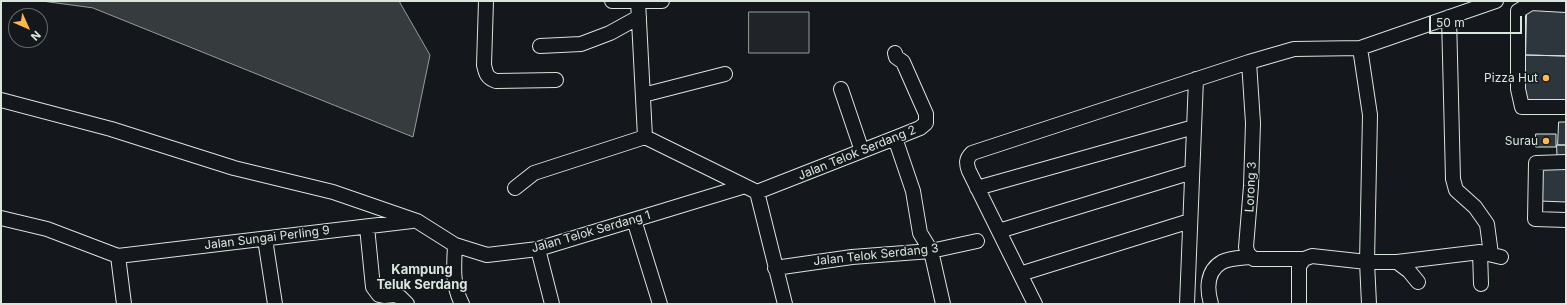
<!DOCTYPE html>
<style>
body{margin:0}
#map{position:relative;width:1567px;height:305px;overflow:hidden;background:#14181c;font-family:Inter,sans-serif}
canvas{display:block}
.frame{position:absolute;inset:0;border:2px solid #d8e6dc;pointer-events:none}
.north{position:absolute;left:8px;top:8px;width:40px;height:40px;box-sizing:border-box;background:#14181c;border:1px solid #626a69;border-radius:50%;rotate:135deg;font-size:11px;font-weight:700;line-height:16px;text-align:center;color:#d8e6dc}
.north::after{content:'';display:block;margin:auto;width:14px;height:18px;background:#ffb74d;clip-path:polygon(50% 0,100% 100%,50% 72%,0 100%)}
.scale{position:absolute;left:1429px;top:16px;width:93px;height:18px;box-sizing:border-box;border:2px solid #d8e6dc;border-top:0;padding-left:5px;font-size:12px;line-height:14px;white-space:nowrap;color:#d8e6dc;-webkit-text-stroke:3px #14181c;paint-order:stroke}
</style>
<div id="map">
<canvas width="1567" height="305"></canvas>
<div class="frame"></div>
<div class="north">N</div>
<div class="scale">50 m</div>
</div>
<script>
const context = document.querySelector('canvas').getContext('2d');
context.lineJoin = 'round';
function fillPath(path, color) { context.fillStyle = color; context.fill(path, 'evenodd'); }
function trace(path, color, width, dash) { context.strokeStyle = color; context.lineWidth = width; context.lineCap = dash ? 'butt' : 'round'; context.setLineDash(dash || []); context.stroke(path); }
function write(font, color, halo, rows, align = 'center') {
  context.font = font + ' Inter,sans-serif'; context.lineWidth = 3; context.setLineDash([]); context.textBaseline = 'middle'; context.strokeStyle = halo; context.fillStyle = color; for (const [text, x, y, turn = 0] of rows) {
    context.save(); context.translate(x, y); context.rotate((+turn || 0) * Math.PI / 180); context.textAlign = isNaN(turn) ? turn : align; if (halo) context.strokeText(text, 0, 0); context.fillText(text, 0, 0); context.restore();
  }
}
const green = new Path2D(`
 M749,12H809V53H749Z`);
fillPath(green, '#202428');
trace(green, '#939e99', 1);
const water = new Path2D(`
 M42,1H399L430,55L413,137L93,8Z`);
fillPath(water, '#363b3e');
trace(water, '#939e99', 1);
const building = new Path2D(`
 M1527,10L1566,11V56L1526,55Z
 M1526,55L1566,56V102L1525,101Z
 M1559,122H1566V145H1558Z
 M1536,134H1556V147H1536Z
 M1557,145H1566V202L1539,201L1540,168H1557Z`);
fillPath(building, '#2c363c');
trace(building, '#d8e6dc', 1);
const minor = new Path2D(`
 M486,1L484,65C486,74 487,78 496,81L556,80
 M612,1H662
 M638,1L645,137
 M1566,5L1531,3L1518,11V89L1522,107H1566
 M1449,17L1453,179L1456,190L1475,207L1487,224L1491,254
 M540,46L581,44L610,33L639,17
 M1360,48L1370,115L1367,262L1369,304
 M1249,62L1253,123L1251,186L1246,247L1248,254L1254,259H1304
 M841,89L862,151
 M643,95L725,74
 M1,100L111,129L234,168L333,192L417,221L455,245L487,255L538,249L745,186
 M645,137L757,192L785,304
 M895,138L913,191L920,233L931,251L943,304
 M1566,162L1536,163L1535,219L1566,220
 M515,188L534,173L645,137
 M977,188L1194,127
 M757,192L895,138L920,128L926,123V114L903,62L896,57L895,53
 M1,218L47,229L118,256L412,221
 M634,220L660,304
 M367,227L373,287L379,295L384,296L395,295L400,297L407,304
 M999,231L1192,172
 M265,239L275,304
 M455,245C454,266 452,285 462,304
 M538,249L552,304
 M1480,252L1481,284
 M118,256L124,304
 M1397,262L1409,271L1418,282
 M775,268L852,257L931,251L977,241
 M1020,274L1190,221
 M1035,304L969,171C966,163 966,159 972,153L1249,62L1294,49L1360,48L1496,1
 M1187,304L1196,79
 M1211,304C1207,290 1206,271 1222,262C1230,258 1241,258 1250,257
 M1299,304V266L1304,259L1312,256L1367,262H1397L1480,252L1501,257`);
trace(minor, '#d8e6dc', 16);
trace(minor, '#14181c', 14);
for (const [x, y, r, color] of [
 [1546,78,4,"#ffb74d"],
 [1546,141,4,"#ffb74d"]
]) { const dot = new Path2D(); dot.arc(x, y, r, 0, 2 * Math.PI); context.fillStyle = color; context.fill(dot); trace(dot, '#14181c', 1.5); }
write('12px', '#d8e6dc', '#14181c', [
 ["Pizza Hut",1538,78],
 ["Surau",1538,141]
], 'right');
write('12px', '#d8e6dc', '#14181c', [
 ["Jalan Telok Serdang 2",857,153,-22],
 ["Lorong 3",1251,187,-87],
 ["Jalan Telok Serdang 1",591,232,-16],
 ["Jalan Sungai Perling 9",267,238,-7],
 ["Jalan Telok Serdang 3",876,255,-6]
]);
write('bold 13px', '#d8e6dc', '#14181c', [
 ["Kampung",422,270],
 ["Teluk Serdang",422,285]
]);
</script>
